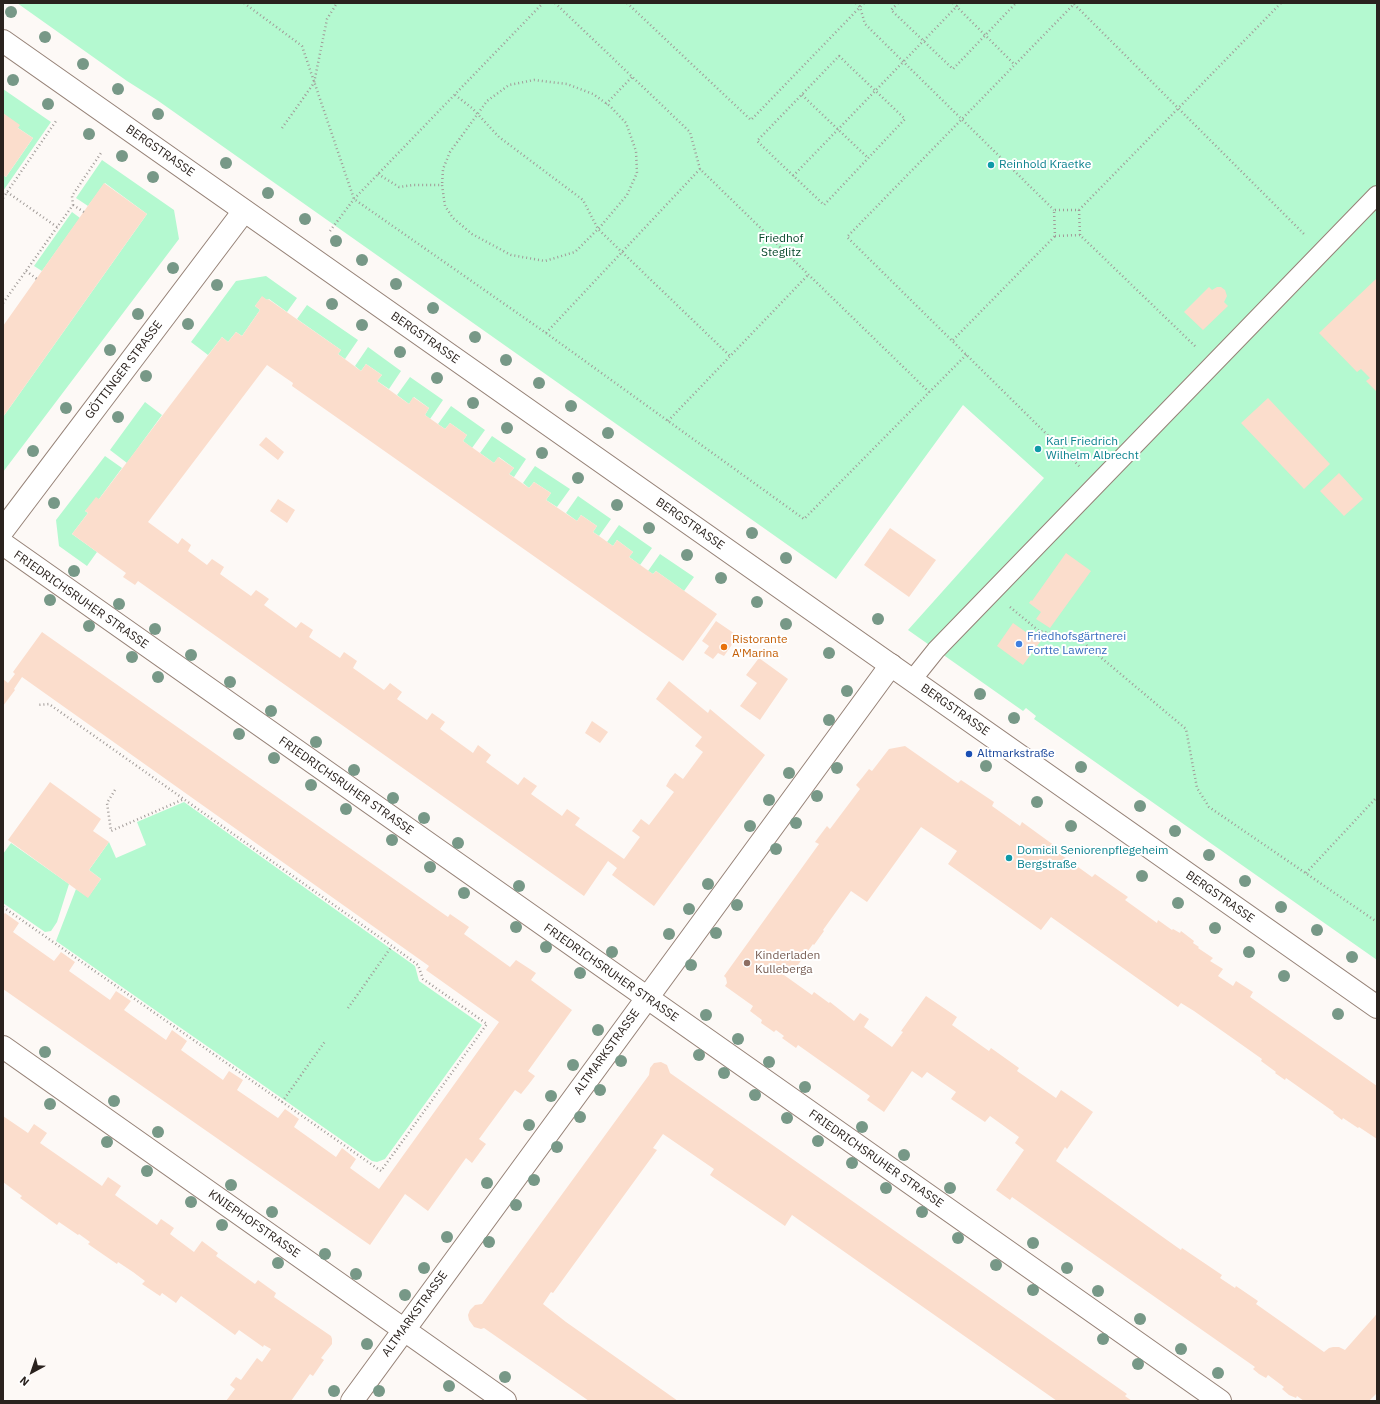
<!DOCTYPE html>
<meta charset="utf-8">
<style>
body{margin:0}
#map{position:relative;width:1380px;height:1404px;overflow:hidden;background:#fdf9f6;font-family:"IBM Plex Sans",sans-serif}
canvas{display:block}
.frame{position:absolute;inset:0;border:4px solid #2a221e;pointer-events:none}
.north{position:absolute;left:12px;top:1352px;width:40px;height:40px;-webkit-text-stroke:3px #fff;paint-order:stroke;rotate:220deg;font-size:11px;font-weight:700;line-height:16px;text-align:center;color:#2a221e}
.north::after{content:'';display:block;margin:auto;width:14px;height:18px;background:#2a221e;clip-path:polygon(50% 0,100% 100%,50% 72%,0 100%)}
</style>
<div id="map">
<canvas width="1380" height="1404"></canvas>
<div class="frame"></div>
<div class="north">N</div>
</div>
<script>
const context = document.querySelector('canvas').getContext('2d');
context.lineJoin = 'round';
function fillPath(path, color) { context.fillStyle = color; context.fill(path, 'evenodd'); }
function trace(path, color, width, dash) { context.strokeStyle = color; context.lineWidth = width; context.lineCap = dash ? 'butt' : 'round'; context.setLineDash(dash || []); context.stroke(path); }
function write(font, color, halo, rows, align = 'center') {
  context.font = font + ' "IBM Plex Sans",sans-serif'; context.lineWidth = 4; context.setLineDash([]); context.textBaseline = 'middle'; context.strokeStyle = halo; context.fillStyle = color; for (const [text, x, y, turn = 0] of rows) {
    context.save(); context.translate(x, y); context.rotate((+turn || 0) * Math.PI / 180); context.textAlign = isNaN(turn) ? turn : align; if (halo) context.strokeText(text, 0, 0); context.fillText(text, 0, 0); context.restore();
  }
}
fillPath(new Path2D(`
 M17,3H1377V960L1034,719L1036,716L1026,708L1023,711L908,630L1044,478L963,405L836,579L157,100L127,81Z
 M3,89L51,122L3,191V175L6,177L33,138L18,128L3,113Z
 M102,160L174,210L179,239L3,472V417L147,214L105,183L88,206L76,198Z
 M72,212L80,218L42,271L34,266Z
 M266,276L297,298L287,312L269,299L267,300L262,297L255,306L260,310L242,336L236,332L228,342L222,337L208,355L191,342L236,281Z
 M307,305L358,340L345,359L338,354L341,350L297,319Z
 M368,347L401,371L389,389L377,381L382,375L366,364L361,371L355,366Z
 M410,377L443,400L430,419L425,415L429,408L414,397L409,404L397,395Z
 M145,402L162,415L127,463L110,450Z
 M451,406L485,430L472,448L463,441L467,435L450,423L445,429L438,424Z
 M492,436L526,459L514,477L509,474L514,468L499,457L494,463L480,453Z
 M105,456L122,468L99,499L85,511L88,513L72,534L97,552L87,566L59,546L56,520Z
 M535,466L570,489L557,507L546,500L551,493L534,482L529,488L523,483Z
 M578,496L611,519L599,536L593,532L597,526L581,515L577,521L566,513Z
 M619,525L652,548L640,565L629,557L633,552L617,540L613,546L607,542Z
 M660,554L694,577L684,591L656,571L653,574L648,571Z
 M184,802L415,966L419,981L482,1025L385,1159L377,1162L372,1161L56,941L76,889L88,897L101,879L89,870L109,842L116,858L146,845L137,822Z
 M11,843L69,884L57,922L51,931L45,932L3,903V854Z`), '#b4f9d0');
fillPath(new Path2D(`
 M3,113L20,125L18,128L33,138L6,177L3,175Z
 M104,183L147,214L3,417V326Z
 M1377,278V392L1366,381L1370,378L1361,369L1357,372L1319,333Z
 M1209,287L1212,290L1217,287H1221L1225,290L1227,296L1224,302L1228,306L1203,330L1184,312Z
 M262,296L267,300L268,299L341,350L338,354L361,371L366,364L382,375L377,381L409,404L413,397L429,408L425,415L445,429L450,423L467,435L463,441L494,463L498,457L514,468L509,474L529,488L534,482L551,493L546,500L577,521L581,515L597,526L593,532L599,536L613,546L617,540L633,552L629,557L653,574L656,571L717,614L683,661L292,386L293,383L267,365L148,522L178,544L182,538L191,545L188,551L207,565L212,559L224,567L220,574L251,596L256,590L262,594L269,599L264,605L296,628L301,622L313,630L309,637L340,658L344,652L357,661L353,668L384,690L390,683L402,692L397,699L427,720L432,713L445,722L440,729L473,753L478,745L491,755L486,762L518,785L524,777L531,782L537,786L531,794L562,816L567,809L580,818L575,825L624,859L640,837L632,831L641,819L649,825L674,792L666,786L670,779L675,773L683,779L703,752L695,746L702,737L656,699L669,681L708,713L710,709L765,755L654,906L612,875L617,868L608,861L584,896L138,581L135,585L123,577L126,573L72,534L88,513L85,511L96,497L99,499L222,337L228,342L236,332L242,336L260,310L255,306Z
 M1268,398L1330,464L1304,489L1241,423Z
 M266,437L284,452L278,460L259,445Z
 M1339,473L1363,499L1344,516L1320,491Z
 M278,499L295,510L287,523L270,511Z
 M890,528L936,560L909,597L864,565Z
 M1066,553L1091,571L1050,628L1036,619L1041,612L1029,603L1031,600L1032,601Z
 M716,621L738,636L724,656L718,653L713,659L704,653L709,646L702,641Z
 M1013,623L1040,642L1023,665L997,646Z
 M42,632L448,917L450,914L469,927L464,934L510,967L516,960L536,973L531,980L572,1010L528,1071L535,1076L529,1084L521,1094L515,1090L479,1139L486,1144L472,1163L466,1158L428,1211L405,1194L370,1245L3,989V915L5,913L19,923L13,932L54,961L61,952L75,962L69,971L110,1000L116,991L131,1001L124,1010L166,1040L172,1030L187,1041L181,1050L223,1080L229,1071L243,1080L237,1090L278,1118L285,1109L299,1119L294,1127L336,1157L342,1148L356,1159L350,1168L379,1189L499,1022L426,970L429,966L22,677L14,689L15,690L3,706V679L8,683L15,674L13,672Z
 M759,658L788,679L760,720L740,706L757,683L746,675Z
 M592,721L608,732L600,743L585,733Z
 M905,746L958,783L961,780L994,802L992,806L1020,826L1022,822L1055,846L1053,849L1092,877L1095,874L1128,897L1125,900L1157,923L1158,920L1172,930L1173,929L1180,933L1181,931L1194,941L1193,943L1199,947L1198,948L1213,958L1210,961L1223,969L1218,976L1233,986L1236,981L1253,992L1250,997L1377,1086V1139L1359,1127L1358,1128L1343,1118L1342,1120L1333,1113L1334,1112L1286,1078L1285,1080L1275,1073L1276,1072L1261,1061L1262,1059L1194,1011L1181,1003L1178,1007L1051,917L1041,930L948,864L957,851L921,827L867,902L851,891L823,930L824,931L814,945L813,944L795,969L791,966L784,975L812,995L814,992L829,1003L830,1002L854,1021L860,1013L869,1019L864,1027L892,1047L903,1032L901,1031L926,996L957,1017L952,1025L989,1051L991,1048L1019,1068L1017,1071L1056,1098L1061,1090L1093,1112L1067,1149L1065,1147L1056,1161L1181,1250L1182,1248L1222,1275L1220,1278L1235,1288L1236,1286L1258,1301L1256,1304L1324,1352L1329,1348L1333,1347H1339L1345,1350L1375,1316L1377,1313V1393L1369,1401H1304L1297,1396L1296,1398L1289,1395L1282,1389L1284,1387L1268,1375L1266,1378L1259,1374L1253,1369L1255,1367L1012,1197L1010,1200L996,1190L1024,1150L1015,1143L1019,1137L990,1116L985,1122L951,1099L956,1092L927,1072L922,1078L912,1071L884,1112L867,1100L870,1096L798,1045L796,1048L782,1038L784,1036L776,1030L774,1032L761,1023L762,1020L750,1011L753,1006L725,986L727,983L726,978L724,976L819,844L815,842L827,826L830,829L860,789L856,785L862,778L869,769L872,771L889,749Z
 M50,782L101,819L93,831L109,842L89,870L101,879L88,898L8,840Z
 M661,1062L667,1065L670,1073L1127,1394L1125,1396L1132,1401H1057L792,1215L785,1226L710,1175L714,1169L663,1134L653,1148L657,1150L553,1293L551,1292L543,1304L566,1322L678,1401H589L484,1328L481,1329L474,1327L469,1320L468,1315L470,1310L475,1305L482,1304L649,1075L650,1068L654,1063Z
 M3,1116L28,1133L34,1124L47,1133L40,1143L102,1186L108,1177L121,1186L115,1195L157,1225L161,1219L174,1228L170,1234L194,1252L202,1241L218,1253L216,1256L255,1284L258,1280L276,1293L274,1297L331,1336L332,1339V1344L321,1358L324,1360L313,1376L310,1374L291,1401H226L235,1389L230,1385L236,1377L241,1380L257,1358L262,1362L271,1349L264,1345L263,1347L239,1330L235,1335L181,1296L176,1303L162,1293L160,1296L142,1284L145,1281L133,1272L118,1262L117,1264L88,1244L90,1242L79,1234L78,1235L59,1222L57,1225L20,1198L22,1196L3,1182Z`), '#fbddcc');
const service = new Path2D(`
 M912,680L936,650L1377,195`);
const minor = new Path2D(`
 M3,530L244,211
 M3,544L1220,1401
 M3,1047L505,1401
 M352,1401L891,665`);
const tertiary = new Path2D(`
 M3,41L1377,1007`);
trace(service, '#968277', 20);
trace(minor, '#968277', 24);
trace(tertiary, '#968277', 24);
trace(new Path2D(`
 M244,3L302,46L354,199L546,333L804,519L967,354
 M555,3L690,132L700,169L929,392
 M627,3L751,120L864,3
 M856,3L860,7L865,24L1054,210
 M898,3L891,10L953,69L1016,3
 M953,3L1015,65
 M1075,3L847,237L1080,467
 M1074,4L1305,235
 M839,56L905,119L824,205L757,141Z
 M455,95L472,108L499,137L583,200L598,229L730,356
 M802,95L868,158
 M606,104L632,77
 M282,128L314,83L327,19L337,3
 M378,174L399,187L413,185H442L445,206L453,218L472,234L511,255L545,261L575,252L600,227L627,195L637,173L636,151L626,123L610,106L593,94L567,84L534,80L509,85L487,101L450,152L443,169L442,185
 M793,176L960,3
 M7,192L57,227
 M3,198L56,121
 M73,205L84,212
 M1079,210L1281,3
 M330,231L354,199L543,3
 M1080,235L1079,210H1054L1055,236L1080,235L1196,347
 M26,271L37,279
 M3,303L73,205L72,196L101,153
 M546,333L700,169
 M953,340L1055,236
 M668,421L808,275
 M1010,607L1039,631L1079,639L1186,729L1197,788L1209,807L1377,922
 M115,790L107,803L111,831L184,799
 M1306,873L1377,797
 M3,907L381,1171L487,1024L423,979L418,965L392,946L49,704L37,705
 M348,1008L392,946
 M282,1102L326,1040`), '#a19b98', 2.5, [1, 3]);
trace(service, '#fff', 18);
trace(minor, '#fff', 22);
trace(tertiary, '#fff', 22);
context.fillStyle = '#779887';
for (const [x, y] of [
 [11,12],
 [45,37],
 [83,64],
 [13,80],
 [118,89],
 [48,104],
 [158,114],
 [89,134],
 [122,156],
 [226,163],
 [153,177],
 [268,193],
 [305,219],
 [336,241],
 [362,260],
 [173,268],
 [396,284],
 [217,285],
 [332,304],
 [433,308],
 [138,314],
 [188,324],
 [362,325],
 [475,337],
 [110,350],
 [400,352],
 [506,360],
 [146,376],
 [437,378],
 [539,383],
 [473,403],
 [571,406],
 [66,408],
 [118,417],
 [507,428],
 [608,433],
 [33,451],
 [542,453],
 [578,478],
 [54,503],
 [617,505],
 [649,528],
 [752,533],
 [687,555],
 [786,558],
 [74,571],
 [721,578],
 [50,600],
 [757,602],
 [119,604],
 [878,619],
 [786,624],
 [89,626],
 [155,629],
 [829,653],
 [191,655],
 [132,657],
 [158,677],
 [230,682],
 [847,691],
 [980,694],
 [271,711],
 [1014,718],
 [829,720],
 [239,734],
 [316,742],
 [274,758],
 [986,766],
 [1081,767],
 [837,768],
 [354,770],
 [789,773],
 [311,785],
 [817,796],
 [393,798],
 [769,800],
 [1037,802],
 [1140,806],
 [346,809],
 [424,818],
 [796,823],
 [750,826],
 [1071,826],
 [1175,831],
 [392,840],
 [458,843],
 [776,849],
 [1209,855],
 [430,867],
 [1142,876],
 [1245,881],
 [708,884],
 [519,886],
 [464,893],
 [1178,903],
 [737,905],
 [1281,907],
 [689,909],
 [516,927],
 [1215,928],
 [1317,930],
 [716,933],
 [669,934],
 [546,947],
 [612,952],
 [1249,952],
 [1352,957],
 [691,965],
 [580,973],
 [1284,976],
 [1338,1014],
 [706,1015],
 [598,1030],
 [738,1039],
 [45,1052],
 [699,1055],
 [621,1061],
 [769,1062],
 [573,1065],
 [724,1073],
 [805,1087],
 [600,1090],
 [755,1095],
 [551,1096],
 [114,1101],
 [50,1104],
 [580,1117],
 [787,1118],
 [529,1125],
 [862,1127],
 [158,1132],
 [818,1141],
 [107,1142],
 [557,1147],
 [904,1155],
 [852,1163],
 [147,1171],
 [534,1180],
 [487,1183],
 [231,1185],
 [886,1188],
 [950,1188],
 [191,1202],
 [516,1205],
 [272,1212],
 [922,1212],
 [222,1225],
 [447,1237],
 [958,1238],
 [489,1242],
 [1033,1243],
 [325,1254],
 [278,1263],
 [996,1265],
 [424,1268],
 [1067,1268],
 [356,1274],
 [1033,1290],
 [1098,1291],
 [405,1295],
 [1140,1319],
 [1103,1339],
 [367,1344],
 [1181,1349],
 [1138,1364],
 [1218,1373],
 [505,1377],
 [449,1386],
 [334,1391],
 [379,1391]
]) { context.beginPath(); context.arc(x, y, 6, 0, 2 * Math.PI); context.fill(); }
for (const [x, y, r, color] of [
 [991,165,4,"#0f9aa8"],
 [1038,449,4,"#0f9aa8"],
 [1019,644,4,"#3f7fe0"],
 [724,647,4,"#e8710a"],
 [969,754,4,"#1a4fb4"],
 [1009,858,4,"#0f9aa8"],
 [747,963,4,"#8d6e63"]
]) { const dot = new Path2D(); dot.arc(x, y, r, 0, 2 * Math.PI); context.fillStyle = color; context.fill(dot); trace(dot, '#fff', 1.5); }
write('12px', '#2a221e', '#fff', [
 ["BERGSTRASSE",160,151,35],
 ["BERGSTRASSE",425,338,35],
 ["GÖTTINGER STRASSE",124,370,-53],
 ["BERGSTRASSE",690,524,35],
 ["FRIEDRICHSRUHER STRASSE",81,600,35],
 ["BERGSTRASSE",955,710,35],
 ["FRIEDRICHSRUHER STRASSE",346,786,35],
 ["BERGSTRASSE",1220,897,35],
 ["FRIEDRICHSRUHER STRASSE",611,973,35],
 ["ALTMARKSTRASSE",607,1052,-54],
 ["FRIEDRICHSRUHER STRASSE",876,1159,35],
 ["KNIEPHOFSTRASSE",254,1224,35],
 ["ALTMARKSTRASSE",415,1314,-54]
]);
write('12px', '#0d838f', '#fff', [
 ["Reinhold Kraetke",999,165],
 ["Karl Friedrich",1046,442],
 ["Wilhelm Albrecht",1046,456],
 ["Domicil Seniorenpflegeheim",1017,851],
 ["Bergstraße",1017,865]
], 'left');
write('12px', '#09492c', '#fff', [
 ["Friedhof",781,239],
 ["Steglitz",781,253]
]);
write('12px', '#366cbe', '#fff', [
 ["Friedhofsgärtnerei",1027,637],
 ["Fortte Lawrenz",1027,651]
], 'left');
write('12px', '#c56008', '#fff', [
 ["Ristorante",732,640],
 ["A'Marina",732,654]
], 'left');
write('12px', '#164399', '#fff', [
 ["Altmarkstraße",977,754]
], 'left');
write('12px', '#785e54', '#fff', [
 ["Kinderladen",755,956],
 ["Kulleberga",755,970]
], 'left');
</script>
